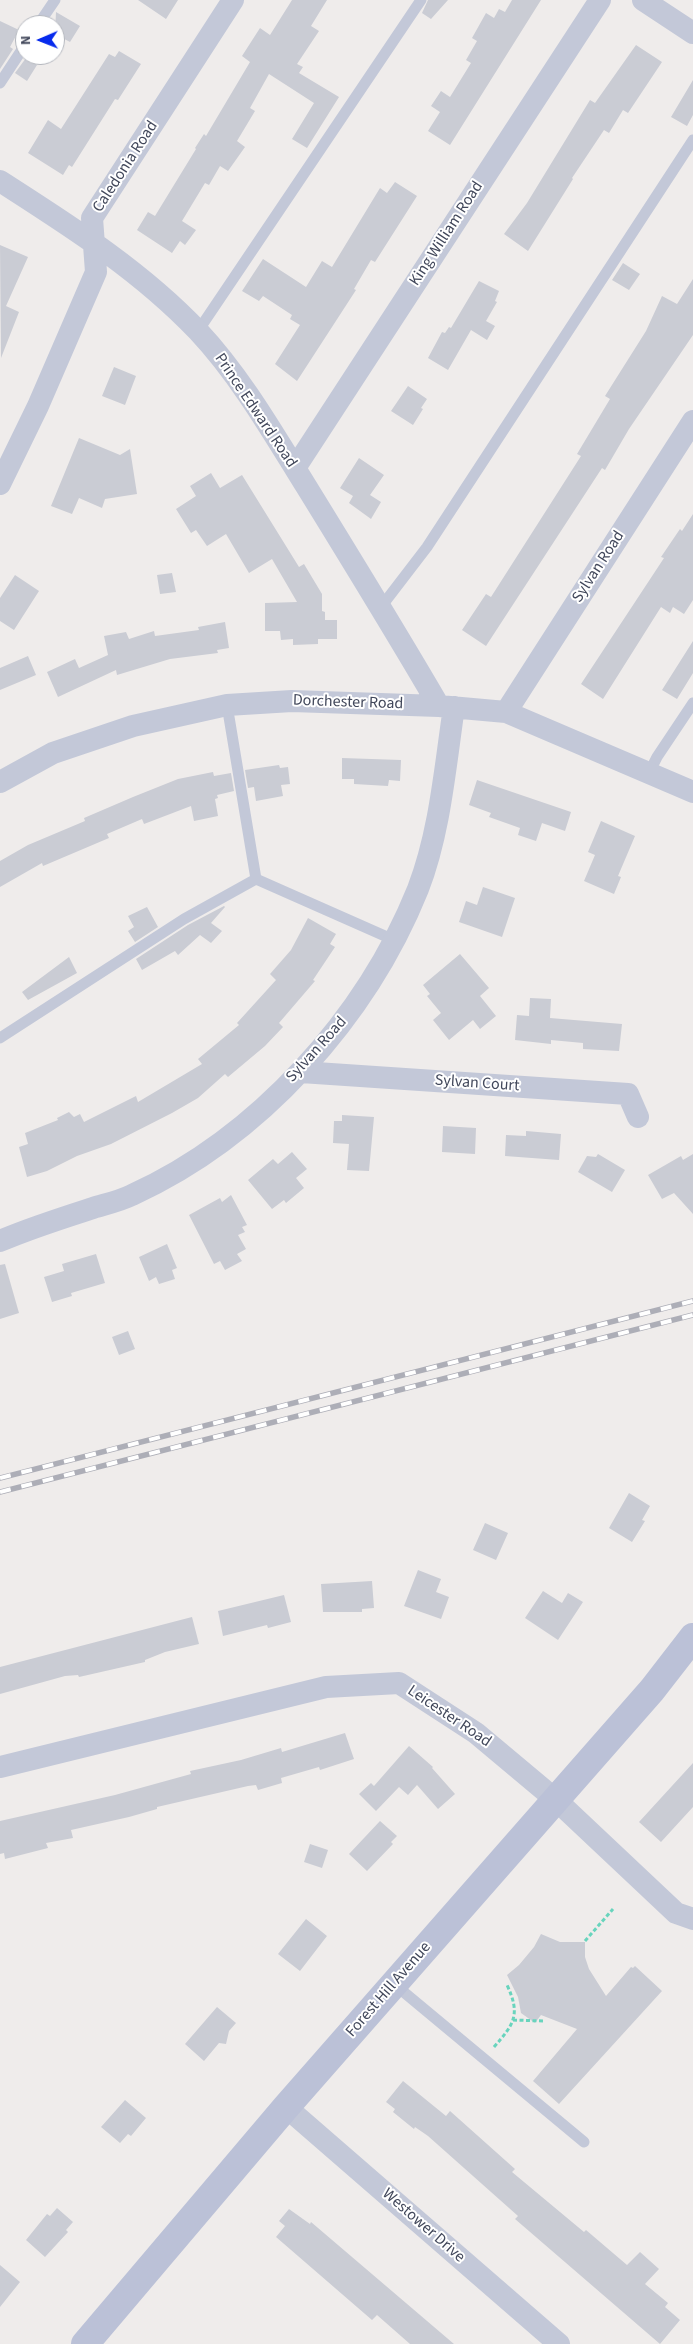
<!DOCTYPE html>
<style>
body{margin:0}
#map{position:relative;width:693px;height:2344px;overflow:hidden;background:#efeceb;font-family:"Source Sans 3",sans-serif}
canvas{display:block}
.north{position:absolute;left:15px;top:15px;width:50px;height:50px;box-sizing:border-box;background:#fff;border:1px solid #b3b6bd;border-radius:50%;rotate:269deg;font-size:14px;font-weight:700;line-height:20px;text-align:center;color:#42485b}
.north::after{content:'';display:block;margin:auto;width:18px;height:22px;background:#072bed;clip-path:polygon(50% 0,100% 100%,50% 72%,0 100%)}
</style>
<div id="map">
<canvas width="693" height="2344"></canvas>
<div class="north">N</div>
</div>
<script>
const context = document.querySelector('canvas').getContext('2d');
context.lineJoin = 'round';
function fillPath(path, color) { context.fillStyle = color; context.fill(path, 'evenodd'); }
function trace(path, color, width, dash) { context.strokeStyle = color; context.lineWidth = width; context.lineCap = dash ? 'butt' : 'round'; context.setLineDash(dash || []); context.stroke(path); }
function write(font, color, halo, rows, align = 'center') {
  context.font = font + ' "Source Sans 3",sans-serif'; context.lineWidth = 4; context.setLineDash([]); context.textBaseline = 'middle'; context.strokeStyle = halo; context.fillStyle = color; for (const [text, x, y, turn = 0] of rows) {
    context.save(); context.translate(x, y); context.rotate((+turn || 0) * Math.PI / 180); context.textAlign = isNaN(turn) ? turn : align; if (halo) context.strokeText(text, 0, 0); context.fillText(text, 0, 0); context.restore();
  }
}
fillPath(new Path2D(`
 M138,0H178L166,19Z
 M292,0H327L311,26L319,31L297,64L303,67L299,73L339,97L307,148L292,139L314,103L269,74L250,108L255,111L237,141L245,147L228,171L220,166L209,185L205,183L182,221L196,230L185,245L180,241L172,253L137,230L148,212L155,216L196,149L195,148L204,134L206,136L250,62L242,56L260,28L270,35Z
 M428,0H448L431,19L422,13Z
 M512,0H541L450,145L428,131L440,112L431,106L441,91L450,97L471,63L466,60L477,41L472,38L486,13L494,18L499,9L505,12Z
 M56,12L80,26L70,42L55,34Z
 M0,21L19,30L10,47L13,49L0,69Z
 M636,45L662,62L628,113L623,110L609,133L604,130L572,178L573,179L528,251L504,234L527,203L590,100L595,103Z
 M119,51L141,64L118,100L115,99L72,167L69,165L63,175L28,153L48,120L61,129L109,54L115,57Z
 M26,58L37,65L27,81L15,73Z
 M693,80V115L687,126L671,117Z
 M395,182L417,196L375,262L371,260L354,289L356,290L297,381L275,364L300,325L290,319L292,315L263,296L259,301L242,291L263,259L306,287L322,261L332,267L380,188L387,193Z
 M0,245L28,257L6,306L19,312L1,358Z
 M623,263L640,274L629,290L612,280Z
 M693,279V335L629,429L605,470L602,468L486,646L462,630L486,594L491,597L581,456L577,454L610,399L605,396L646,331L662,296L677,304Z
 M479,281L499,291L495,301L497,302L486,321L495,326L487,340L471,330L448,370L428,358L442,332L445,333L449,327L451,328Z
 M114,367L136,376L125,405L102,396Z
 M408,386L427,399L421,408L423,409L413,425L391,411Z
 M79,438L120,455L130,449L137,494L105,499L102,508L79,498L72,514L51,506Z
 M359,458L384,475L370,495L381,502L371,519L349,503L353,496L340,488Z
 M211,473L220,488L242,475L299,567L304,564L322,594V611L325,612V620H337V639H318V644L293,645V639L281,640L280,631H265V603L297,602L272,559L249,573L226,534L207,546L196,530L191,533L176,509L196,496L190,486Z
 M693,514V600L684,614L673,607L670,613L661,607L603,699L581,684L664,558L661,557L680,529L682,531Z
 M172,573L176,592L160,594L157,575Z
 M15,575L39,591L14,630L0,621V598Z
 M225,622L229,648L217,650L218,653L170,659L117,675L116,670L58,697L47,672L75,659L79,668L108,655L104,636L126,632L129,639L154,631L155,636L199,630L198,627Z
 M693,641V673L677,699L662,690Z
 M28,656L36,675L0,690V668Z
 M342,758L401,760L400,781L389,780L388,786L354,784V779H342Z
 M279,765L280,768L288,767L290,784L281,785L283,796L256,801L254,787L248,788L245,770Z
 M213,772L214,776L231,773L234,791L217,795L218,798L215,799L218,816L194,821L191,806L144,824L142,819L107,834L109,838L43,866L42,863L0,887V861L28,845L85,821L84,818L133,797L178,779Z
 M477,780L571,812L565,831L542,823L536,841L518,835L520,828L489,817L491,813L469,805Z
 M601,821L635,836L618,876L621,877L614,894L584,881L595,855L588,852Z
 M483,887L515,898L502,937L459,922L466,901L477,905Z
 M224,906L225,907L211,923L222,931L211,943L200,935L178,955L175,951L142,970L136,959L188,925Z
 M147,907L158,927L135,942L128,931L134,927L128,916Z
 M308,918L336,934L330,944L335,947L313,980L315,981L279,1023L283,1027L265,1046L228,1077L225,1074L198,1098L172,1113L111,1144L77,1156L47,1171L27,1177L19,1147L28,1144L25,1133L58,1120L57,1118L69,1112L74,1117L80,1114L84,1122L136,1096L138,1102L202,1064L198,1059L239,1025L237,1023L276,980L270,974L291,950Z
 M460,954L489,988L480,996L496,1016L480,1029L473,1020L449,1040L433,1020L441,1013L427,996L430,994L423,985Z
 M69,957L77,973L28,1000L22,992Z
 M530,998L551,999L550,1018L622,1024L619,1051L583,1049V1043L551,1040V1044L515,1040L517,1015L529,1016Z
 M342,1115L374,1117L369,1171L347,1170L349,1144L333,1143L334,1121H342Z
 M443,1126L476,1128L475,1154L442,1152Z
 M526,1131L561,1134L559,1160L505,1156L506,1135L526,1136Z
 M292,1152L307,1169L296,1178L304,1188L286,1203L284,1200L272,1209L248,1180L273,1159L278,1164Z
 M598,1154L625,1170L612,1192L578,1172L587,1156L596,1157Z
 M693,1154V1214L674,1193L662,1199L648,1175L681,1156L683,1160Z
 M231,1195L247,1225L242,1227L245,1232L238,1235L246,1249L237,1254L242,1261L225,1270L220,1261L214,1264L189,1215L220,1198L222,1202Z
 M167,1244L177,1268L172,1270L175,1279L159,1284L156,1277L149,1281L139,1257Z
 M96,1254L105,1283L71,1293L72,1296L52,1302L44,1277L64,1271L62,1264Z
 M5,1264L19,1313L0,1319V1265Z
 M128,1331L135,1349L119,1355L112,1337Z
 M629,1493L650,1506L642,1520L645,1521L632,1542L609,1528Z
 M485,1523L508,1533L496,1560L473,1550Z
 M418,1570L441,1579L436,1592L449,1597L441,1619L404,1606Z
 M372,1581L374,1608L362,1609V1612H323L321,1584Z
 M543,1591L562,1603L568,1593L583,1602L558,1640L525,1618Z
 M284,1595L291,1622L268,1628L267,1625L223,1636L218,1611Z
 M192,1617L199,1644L165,1652L145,1660V1662L79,1677L78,1675L65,1676L0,1694V1667Z
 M345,1733L354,1759L320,1770L319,1767L281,1778L282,1783L258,1790L256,1785L248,1786L157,1807V1809L129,1817L71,1830L73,1838L46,1843L48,1848L5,1859L4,1853L0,1854V1821L115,1795L191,1774L190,1771L241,1760L281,1748L282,1752Z
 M409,1746L433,1767L432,1768L455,1794L438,1809L417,1785L408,1795L399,1787L376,1811L359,1794L371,1783L374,1786Z
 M693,1763V1807L661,1842L639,1822Z
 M380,1821L397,1836L391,1842L393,1844L367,1871L349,1854Z
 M310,1844L328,1850L322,1868L304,1862Z
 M306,1919L327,1936L300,1971L278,1954Z
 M541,1934L560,1942H585V1957L589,1969L606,1996L631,1967L633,1968L635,1966L662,1991L559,2104L533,2081L577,2029L541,2015L535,2023L521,2013L518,1997L507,1975L519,1965L534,1947Z
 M217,2007L236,2023L229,2031L226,2044L219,2043L204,2061L185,2044Z
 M403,2081L446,2116L450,2111L515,2169L512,2172L584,2232L586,2230L627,2265L640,2252L659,2269L645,2284L668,2303L665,2307L680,2320L660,2344L515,2219L518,2216L428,2136L415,2127L414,2129L393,2112L395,2109L386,2102Z
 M125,2100L146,2118L131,2136L128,2134L120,2143L101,2127Z
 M57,2208L73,2222L66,2230L68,2232L45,2257L26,2240L47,2214L50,2216Z
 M289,2209L310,2224L311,2222L454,2344H410L377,2315L372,2320L276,2237L285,2226L279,2221Z
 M0,2265L20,2282L0,2307Z`), '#caccd4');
trace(new Path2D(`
 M585,1941L613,1909
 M513,2020L543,2021
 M494,2047C514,2024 521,2015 507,1985`), '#68d4bd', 3, [4, 2.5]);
trace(new Path2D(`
 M38,25L55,0
 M0,83L25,45
 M198,331L421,0
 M381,607L427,547L693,140
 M227,705L256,879L394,940
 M649,773L657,757L693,703
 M0,1038L184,919L256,879
 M394,1984L584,2142`), '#c3c8d8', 11);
trace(new Path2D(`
 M643,0L693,33
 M0,181C70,226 140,270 198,331C241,377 273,433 306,486C351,559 396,632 439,706
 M295,468L600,0
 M0,484L38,406L96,272L92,218L233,0
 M506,712L693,421
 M0,782L53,753L133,726L227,705L292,701L439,706L506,712L693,792
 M301,1072L628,1094L638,1117
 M0,1241C30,1228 62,1218 93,1208C106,1204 120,1201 132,1195C259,1137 366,1018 418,889C440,832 445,768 454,707
 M0,1767L326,1687L399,1683L476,1733L556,1800L676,1913L693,1919
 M286,2107L559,2344`), '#c3c8d8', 22);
trace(new Path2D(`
 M85,2344L286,2107L652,1690L693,1637`), '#bbc1d7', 28);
const rail = new Path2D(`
 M0,1478L693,1301
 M0,1492L693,1315`);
trace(rail, '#adaeb7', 5.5);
trace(rail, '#fff', 4, [11]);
write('16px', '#42485b', '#fff', [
 ["Caledonia Road",126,167,-57],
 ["King William Road",447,234,-57],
 ["Prince Edward Road",255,411,56],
 ["Sylvan Road",599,567,-57],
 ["Dorchester Road",348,703,2],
 ["Sylvan Road",317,1050,-48],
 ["Sylvan Court",477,1084,4],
 ["Leicester Road",449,1717,34],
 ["Forest Hill Avenue",389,1990,-49],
 ["Westower Drive",423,2226,41]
]);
</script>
